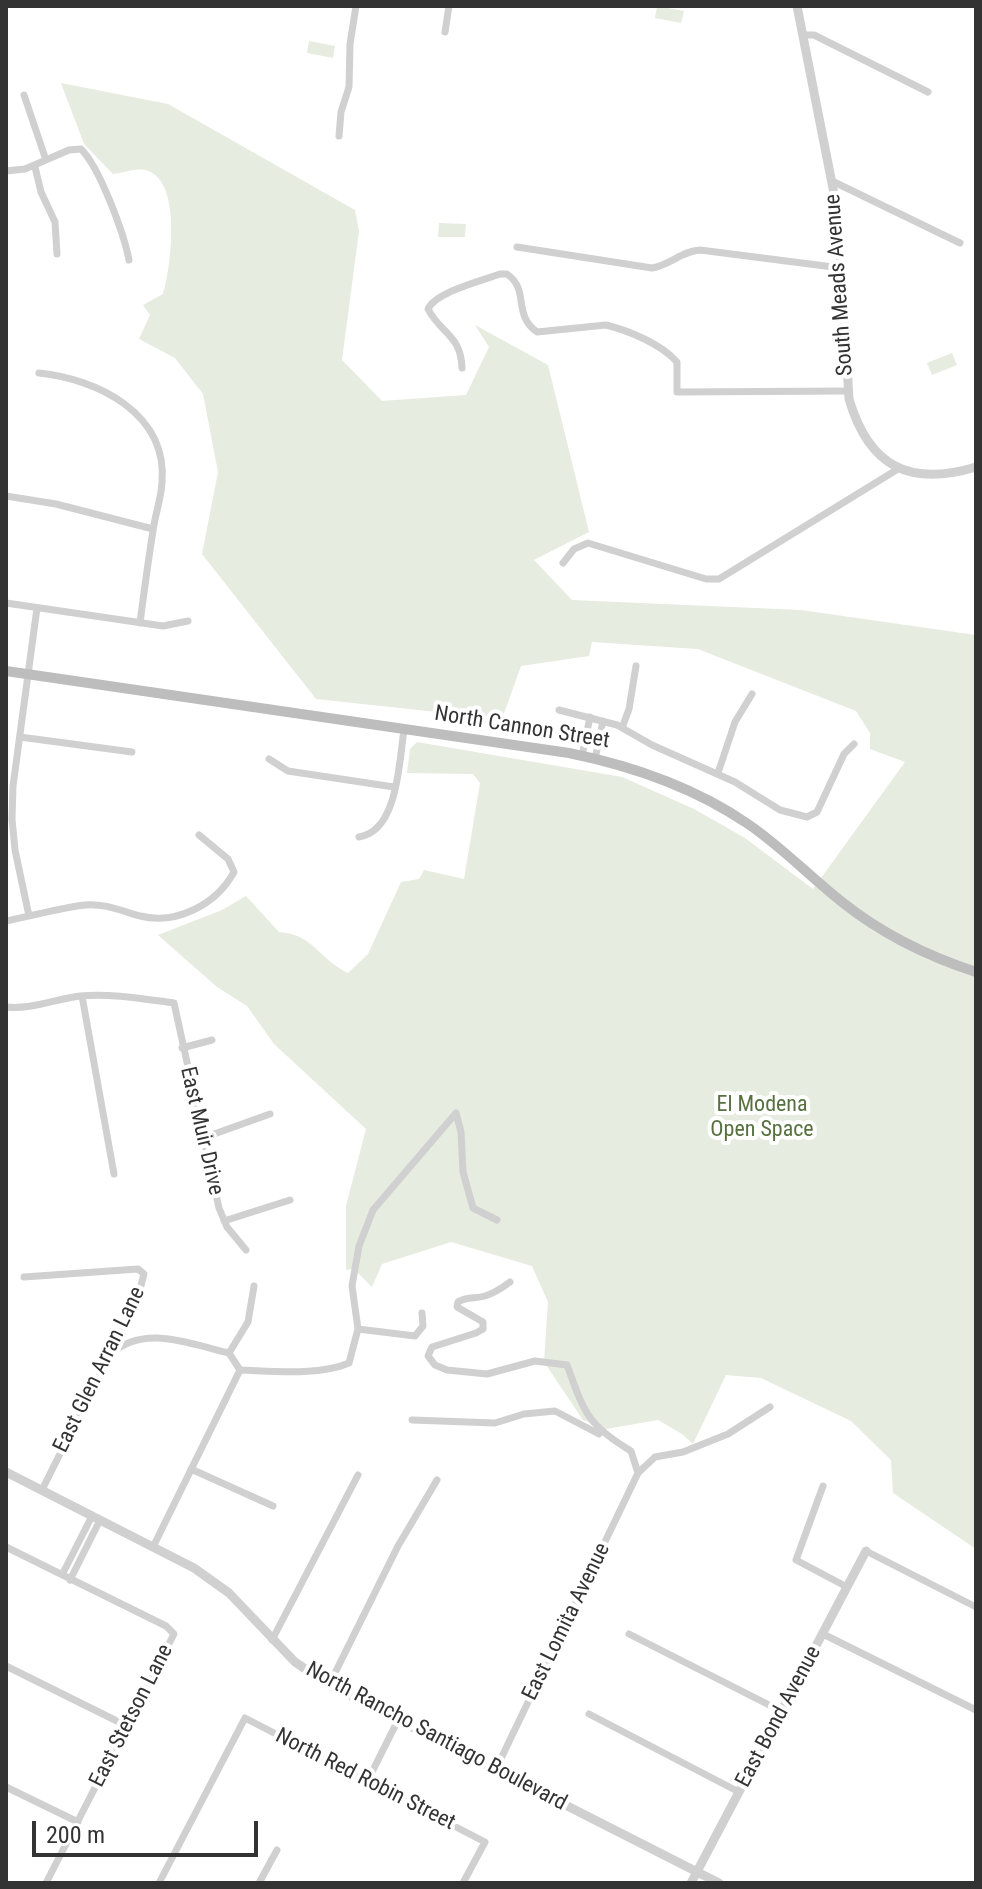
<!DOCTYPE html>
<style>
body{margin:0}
#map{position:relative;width:982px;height:1889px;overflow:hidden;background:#fff;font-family:"Roboto Condensed",sans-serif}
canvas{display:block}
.frame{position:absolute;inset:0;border:8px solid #333;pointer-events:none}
.scale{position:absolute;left:32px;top:1821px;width:226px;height:36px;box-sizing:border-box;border:4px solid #333;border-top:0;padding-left:10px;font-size:24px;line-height:28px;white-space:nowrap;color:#333;-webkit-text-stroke:6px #fff;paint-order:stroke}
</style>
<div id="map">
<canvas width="982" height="1889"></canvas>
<div class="frame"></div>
<div class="scale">200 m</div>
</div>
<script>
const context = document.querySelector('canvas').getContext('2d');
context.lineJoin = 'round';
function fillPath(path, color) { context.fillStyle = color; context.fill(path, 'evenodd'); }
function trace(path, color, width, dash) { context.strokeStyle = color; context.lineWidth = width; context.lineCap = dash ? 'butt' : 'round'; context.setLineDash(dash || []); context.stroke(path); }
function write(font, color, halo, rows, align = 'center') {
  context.font = font + ' "Roboto Condensed",sans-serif'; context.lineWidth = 8; context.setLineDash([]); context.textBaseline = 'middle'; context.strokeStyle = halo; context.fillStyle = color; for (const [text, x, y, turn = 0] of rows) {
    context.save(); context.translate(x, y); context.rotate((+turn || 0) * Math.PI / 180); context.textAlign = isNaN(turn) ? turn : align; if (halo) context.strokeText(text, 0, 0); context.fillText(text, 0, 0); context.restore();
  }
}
fillPath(new Path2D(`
 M657,6L684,11L681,23L655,18Z
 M309,41L335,46L333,58L307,53Z
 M61,83L168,104L355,210L359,231L342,360L382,401L466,395L489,347L475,325L548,365L589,532L534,560L572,600L801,610L976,635V1549L893,1493L891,1460L851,1421L761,1378L726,1375L693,1444L682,1434L658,1420L606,1429L583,1420L544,1362L548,1302L532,1266L451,1242L382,1264L372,1287L354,1269L346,1270V1206L366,1129L274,1044L247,1006L217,987L158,935L222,910L246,896L279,932C313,934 319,959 348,973L368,954L401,882L419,879L424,870L464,879L480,783L473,774L407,773L410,749L417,742L622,777L694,809L745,838L813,889L905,762L870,749V733L856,711L698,649L592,642L589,656L521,666L502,719L316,699L202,554L218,472L203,394L175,358L139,339L150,315L143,305L163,294C171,268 183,178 145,170C136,168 122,173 113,174L84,144Z
 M439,223L466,224L465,237H438Z
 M952,353L957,365L932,375L927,363Z`), '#e6ecdf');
trace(new Path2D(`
 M445,32L449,6
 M804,35H814L928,92
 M24,95L46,160
 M339,136L341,112L349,87L350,44L356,6
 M35,167L41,192L55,222L57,254
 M6,171L25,169L69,150L81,149C100,168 124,234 129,260
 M832,181L960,243
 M517,247L652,268C670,265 682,251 700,250L841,268
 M462,368C461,335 441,334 428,309C436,292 481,281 500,274H507C530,290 512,314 537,332L606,325C630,331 661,344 677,362V392L848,391
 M39,373C97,379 168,413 162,483C161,499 155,515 153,531C148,562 144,592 140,623
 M6,496L56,504L153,529
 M563,563L574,549L588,543L706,579H719L898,469
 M6,603L163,626L188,621
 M559,710L617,725L652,745L735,782L780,810L807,817L817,812L844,754L854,744
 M622,728L629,709L636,666
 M20,737L132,752
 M582,756L590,717
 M269,759L288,771L394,787
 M595,759L603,721
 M718,773L735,722L752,694
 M359,837C398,831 399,762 404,730
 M29,916L15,850L12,819L13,786L37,608
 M6,921C32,916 59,908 85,905C104,903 122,911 140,916C176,925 216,905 234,872L228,859L199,835
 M82,996L114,1174
 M6,1007C31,1010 55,999 80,996C111,993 144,999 174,1003L219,1208L227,1227L246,1250
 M182,1048L212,1040
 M203,1138L270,1114
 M224,1221L290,1200
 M24,1277L138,1269L144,1274L138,1297L42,1490
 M510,1282C502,1288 495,1293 485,1296C475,1299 467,1296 458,1302L457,1307L483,1322V1329L476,1333L432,1347L428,1356L435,1365L447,1370L487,1374L535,1361L567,1365C584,1412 587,1425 631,1451L638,1473
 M358,1329L415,1336L423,1326L422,1313
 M229,1353L248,1322L254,1286
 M110,1355C143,1323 190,1344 229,1353L240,1370
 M240,1370C272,1371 319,1376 349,1363L358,1329L352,1286L359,1246L373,1210L456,1113L461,1132L463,1172L473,1208L497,1220
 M412,1420L495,1423L524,1414L555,1411L599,1434
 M191,1469L273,1506
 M823,1486L796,1560L847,1587
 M6,1547L166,1626L174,1634L46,1883
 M153,1547L240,1370
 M866,1551L976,1607
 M62,1575L92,1516
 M70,1580L100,1520
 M629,1634L783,1712
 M823,1634L976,1710
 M272,1640L358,1475
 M6,1666L127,1726
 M329,1685L398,1546L437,1480
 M589,1714L739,1792
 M495,1771L638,1473L655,1457L683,1452L728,1434L770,1407
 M368,1780L398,1720
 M6,1787L78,1822
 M159,1883L245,1718L485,1842L463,1883
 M259,1883L277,1850`), '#d0d0d0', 7);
trace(new Path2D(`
 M797,6L838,214L849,399C869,467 910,487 976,467
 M6,1472L194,1568L229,1593L295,1662L329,1685L719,1883
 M691,1883L866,1551`), '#d0d0d0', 9);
trace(new Path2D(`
 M6,671L569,753C633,766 694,787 748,824C782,847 810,877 842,902C882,934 927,956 976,972`), '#bdbdbd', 10);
write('22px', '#333', '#fff', [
 ["South Meads Avenue",840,285,-94],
 ["North Cannon Street",522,728,9],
 ["East Muir Drive",201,1131,77],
 ["East Glen Arran Lane",100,1370,-64],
 ["East Lomita Avenue",567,1622,-64],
 ["East Stetson Lane",132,1716,-63],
 ["East Bond Avenue",779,1717,-62],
 ["North Rancho Santiago Boulevard",436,1737,28],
 ["North Red Robin Street",365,1780,27]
]);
write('22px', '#56703f', '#fff', [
 ["El Modena",762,1105],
 ["Open Space",762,1130]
]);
</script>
